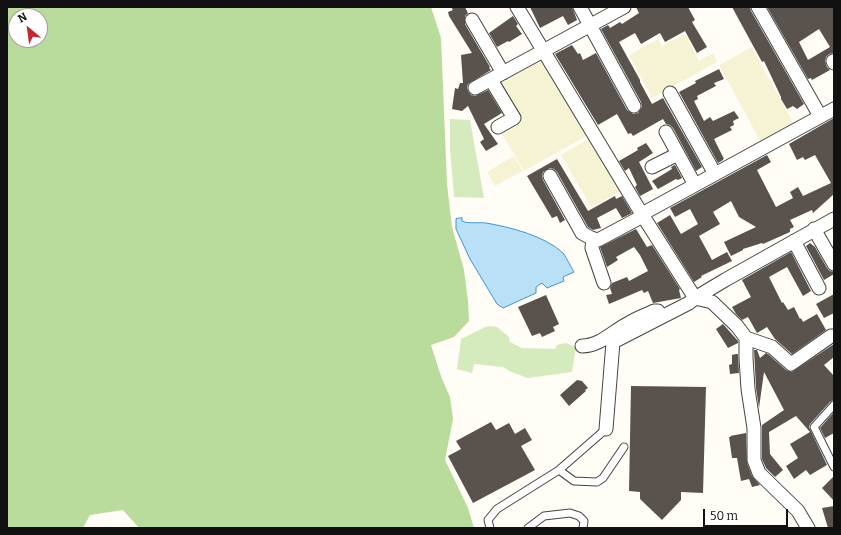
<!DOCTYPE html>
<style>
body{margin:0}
#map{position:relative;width:841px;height:535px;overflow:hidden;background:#fffdf5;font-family:Bitter,serif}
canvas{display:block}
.frame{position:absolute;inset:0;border:8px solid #111;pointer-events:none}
.north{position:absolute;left:8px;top:8px;width:40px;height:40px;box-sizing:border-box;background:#fff;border:1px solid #a0a0a0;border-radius:50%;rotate:331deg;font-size:11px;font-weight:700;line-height:16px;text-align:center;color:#111}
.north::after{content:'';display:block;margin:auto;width:14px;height:18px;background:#c4262e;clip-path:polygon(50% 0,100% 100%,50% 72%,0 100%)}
.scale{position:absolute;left:703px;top:509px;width:85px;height:18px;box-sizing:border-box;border:2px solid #111;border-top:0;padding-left:5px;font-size:12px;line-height:14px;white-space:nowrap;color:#111;-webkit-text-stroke:3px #fff;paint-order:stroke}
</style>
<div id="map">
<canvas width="841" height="535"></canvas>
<div class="frame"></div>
<div class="north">N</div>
<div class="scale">50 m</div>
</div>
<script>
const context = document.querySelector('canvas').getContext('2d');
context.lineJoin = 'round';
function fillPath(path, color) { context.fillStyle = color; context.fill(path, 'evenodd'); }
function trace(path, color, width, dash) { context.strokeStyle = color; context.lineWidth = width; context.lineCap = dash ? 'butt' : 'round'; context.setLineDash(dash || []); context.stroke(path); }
fillPath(new Path2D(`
 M685,34L699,61L713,53L717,62L652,98L629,55L658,39L662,46Z
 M752,47L795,126L762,144L719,65Z
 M542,57L588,135L524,171L500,131L521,119L500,82Z
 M592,137L623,190L591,207L561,155Z
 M514,156L523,171L495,186L487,172Z`), '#f6f3d4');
fillPath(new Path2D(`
 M450,119L470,120L484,198L454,197L450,149Z
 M490,326L497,327L509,337L510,342L522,348L555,349L557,345L566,343L576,347L572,372L528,378L511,372L503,367L474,364L472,373L457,369L461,339L485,327Z`), '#d5ebbd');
fillPath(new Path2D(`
 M7,7H431L441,38L447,184L452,227L464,270L468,301L469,321L454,337L431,345L442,379L450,397L453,419L445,460L468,508L474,528H139L123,510L90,515L83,528H7ZM16,16H40V40H16Z`), '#b9dc9c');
const water = new Path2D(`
 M462,218V221C468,224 479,222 486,223C510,227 545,236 563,253C567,258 570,266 574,272L563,277L564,281L547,288L542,283L536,287V293L503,308L497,304L470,259L456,229V219Z`);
fillPath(water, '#b9e0f7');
trace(water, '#3f96cf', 1);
fillPath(new Path2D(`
 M451,7H465L468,13L465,16V24L490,67L489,68L491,70L468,84L467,87L468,91L471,95L475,96L488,90L502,113L484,124L498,144L486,151L480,142L484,139L468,106L462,111L452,109L455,88L458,89L460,83H463L461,55L472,53L449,16L448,12L453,10Z
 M530,7H572L577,20L568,25L563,16L540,28Z
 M636,7H688L695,20L692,22L707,47L697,53L685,31L665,42L660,33L641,44L635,33L619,42L640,80V82L652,104L663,98L702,167L696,171L673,128L670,125L666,124L663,119L633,136L631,133L628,134L617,114L598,125L555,54L572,45L578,54L580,53L583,60L596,53L627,110L633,114L638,113L642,107L641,102L601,29L608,25L610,28L620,22L622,24L639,13Z
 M732,7H750L751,11L804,104L797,109L793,106L787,109L781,99V97L764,61L762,62Z
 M767,7H834V53L829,54L826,57L825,61L827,67L830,70L812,80L811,78L808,79ZM819,29L830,47L808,60L799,42Z
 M513,16L518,24L516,26L522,34L509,42L508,41L497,47L489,33Z
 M719,69L724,79L714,83L716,86L697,96L698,99L694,101L704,121L710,117L713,121L734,111L739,118L733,121L734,125L730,127L732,130L714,139L724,159H723V160L718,163L679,92L696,83L695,81Z
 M834,118V194L813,213L812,210L790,220L794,227L790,229V232L763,244L762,243L743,249V250L731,256L724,242L756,227L739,217L731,201L713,212L720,224L699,236L712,260L727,252L732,261L701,276L702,277L694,282L657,223L670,215L681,234L698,224L690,209L675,217L670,208L767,155L771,162L757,170L776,207L793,198L790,192L798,187L803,196L831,183L815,155L805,160L803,157L797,160L789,144Z
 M646,143L653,153L639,162L653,189L640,196L635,187L637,185L629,168L625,171L619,161L638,150L637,148Z
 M557,159L588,211L615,196L616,199L622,196L632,213L622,218L616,208L597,218L601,228L593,230L588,227L557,172L554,169L550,168L543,172L542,176L543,180L565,220L560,223L557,216L552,218L527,176Z
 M675,165L682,178L678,180L676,179L658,189L652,181L672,169L671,167Z
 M636,229L647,247L652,245L680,289L679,290L681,298L653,303L648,291L644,293L642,290L609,304L606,295L612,294L610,288L612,283L627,277L629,281L648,271L640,255L634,247L616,257L618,260L607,267L600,247Z
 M810,243L815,247L827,268L830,271L834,272V274L824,280L806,246Z
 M791,252L811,291L803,296L787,267L769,277L782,303L783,302L788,310L794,307L800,319L801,318L803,322L817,314L826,330L792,354L775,339L767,327L757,333L748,317L742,320L736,314L732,307L751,297L742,280Z
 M834,294V313L824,318L816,304Z
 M546,295L559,324L553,327L555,331L542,337L540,333L532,336L518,307Z
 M723,324L738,341V343L728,348L716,329Z
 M834,344V357L824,365L834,376V400L830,402L810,424L809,427L827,465L810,475L806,470L794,479L786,466L798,458L790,444L810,432L796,416L769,432L770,454L783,470L775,477L766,468L762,459V425L784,410L764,372L759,408L756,388L754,350H757L760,358L766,353L768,354L786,370L792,372Z
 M736,354H738L739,373L730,374L729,365L732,364V355Z
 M577,380L582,381L588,388L585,390L586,391L569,406L560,395Z
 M631,386L706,387L703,493L681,492V500L662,520L640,499V492L629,491Z
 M834,412V433L825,438L820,428Z
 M491,422L496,430L509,423L515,434L525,428L532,440L521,446L535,470L473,503L448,456L461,449L456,441Z
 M746,433L747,463L752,476L760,485L752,487L749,479L741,481L737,458H732L729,437H731L730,436Z
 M834,476V501L822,488Z
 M834,506V528H828L822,508Z`), '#5a524d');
const service = new Path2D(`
 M834,405L814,427L834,467
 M559,470L574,481L597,482L603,478L624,447
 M490,528L488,520L497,509L559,470L606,429
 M528,528L544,516L570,513L579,516L584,521L583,528`);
const minor = new Path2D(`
 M517,7L643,216L695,298L712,302L737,326L746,338V358L748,389L754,428V460L759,473L798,511L808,528
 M580,7L634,106
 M758,7L820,116
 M472,20L503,73
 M833,61L834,63
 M491,80L514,118L498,127
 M475,88L624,7
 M670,93L715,174
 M666,132L695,185
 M652,167L678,154
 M550,176L582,233L591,238L598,240L643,216
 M642,214L834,109
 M814,229L834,264
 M593,239L592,248L604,283
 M794,241L819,288
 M746,338L772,347L791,364L831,336H834
 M582,346C600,346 613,331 629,323C637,318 646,315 654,311H658
 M606,429L613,342L689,303L695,298L725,280L834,219`);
trace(service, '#444', 9);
trace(minor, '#444', 15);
trace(service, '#fff', 7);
trace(minor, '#fff', 13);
</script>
